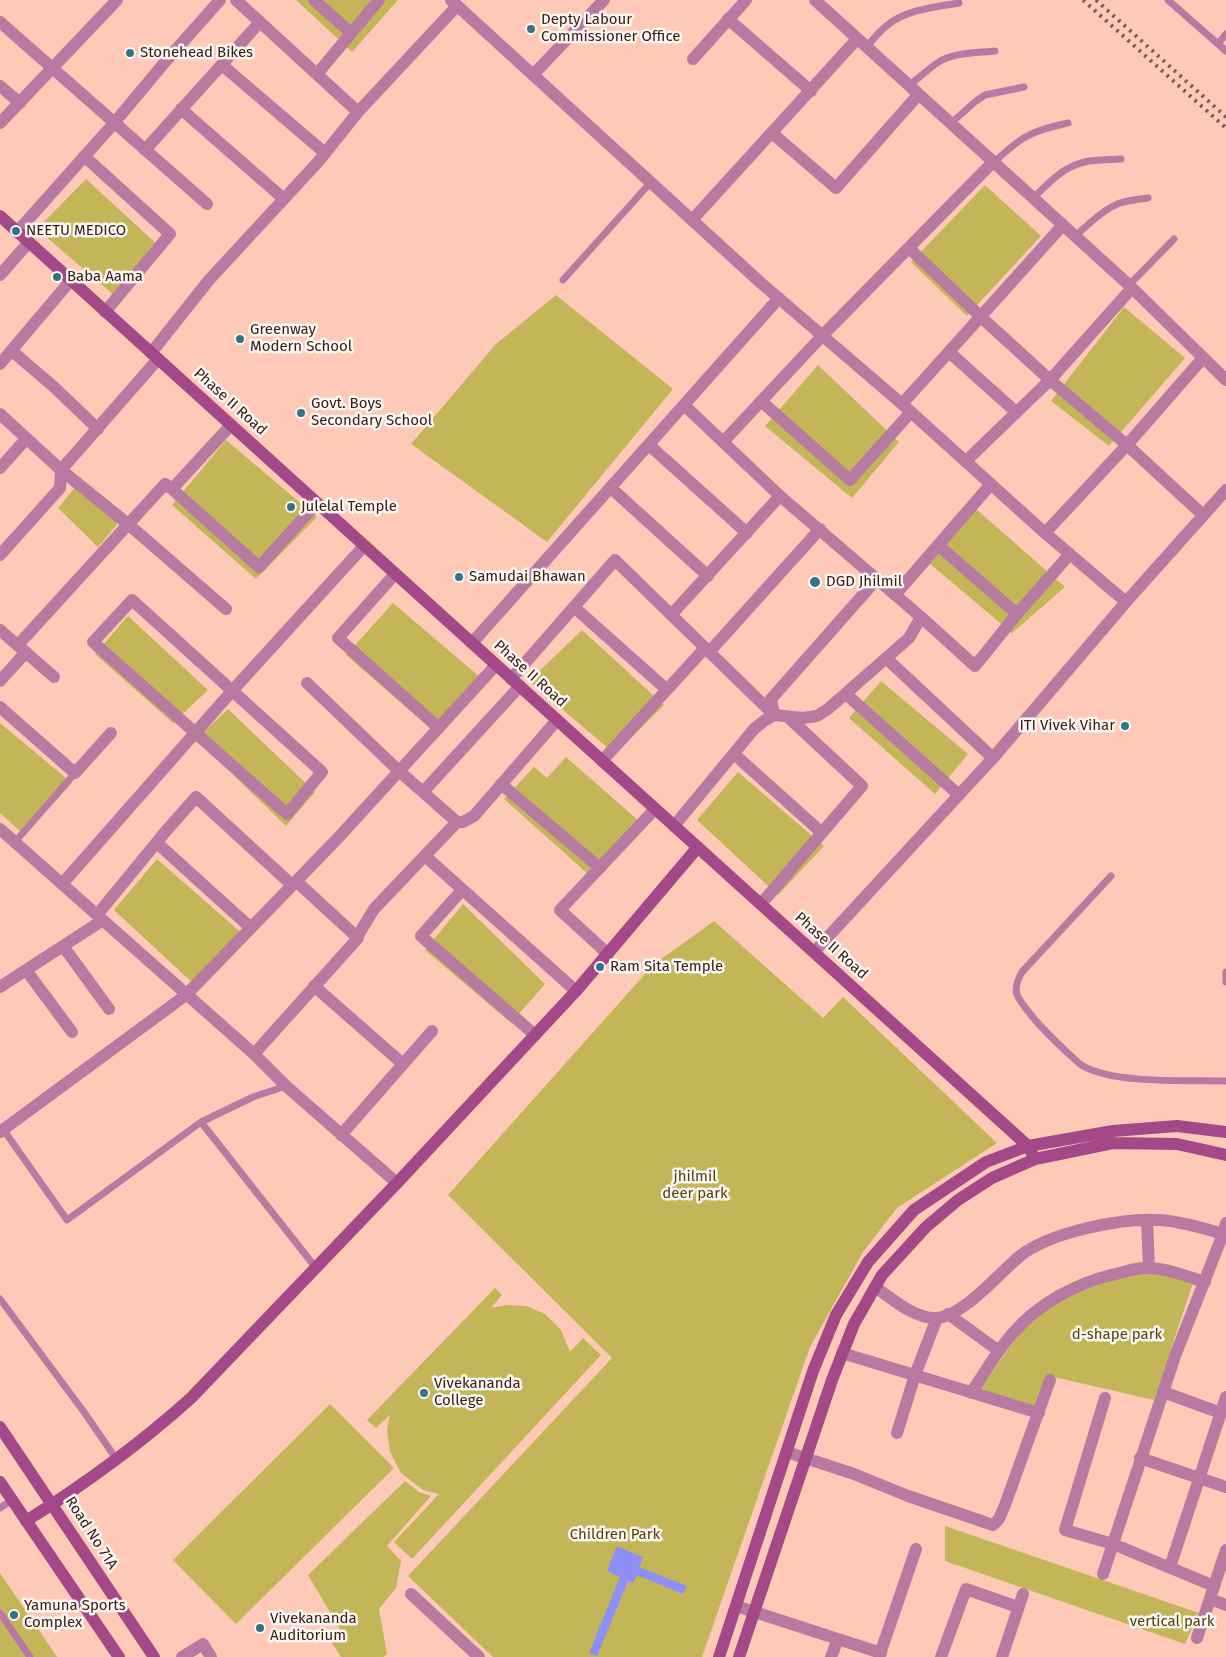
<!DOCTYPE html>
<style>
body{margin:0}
canvas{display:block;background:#fecab7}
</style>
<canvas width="1226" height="1657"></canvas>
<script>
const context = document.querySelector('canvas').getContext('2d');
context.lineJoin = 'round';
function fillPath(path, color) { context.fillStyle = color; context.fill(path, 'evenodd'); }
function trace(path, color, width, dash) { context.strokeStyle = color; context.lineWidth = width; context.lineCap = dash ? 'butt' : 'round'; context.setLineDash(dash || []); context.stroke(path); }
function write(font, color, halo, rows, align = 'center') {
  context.font = font + ' "Fira Sans",sans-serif'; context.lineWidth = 5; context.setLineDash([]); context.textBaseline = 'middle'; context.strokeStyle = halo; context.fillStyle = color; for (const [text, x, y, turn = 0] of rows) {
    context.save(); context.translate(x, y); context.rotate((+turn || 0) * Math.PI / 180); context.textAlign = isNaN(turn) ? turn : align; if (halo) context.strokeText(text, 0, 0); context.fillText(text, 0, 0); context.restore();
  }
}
fillPath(new Path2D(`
 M296,0H398L352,52Z
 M86,179L160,247L115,296L37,229Z
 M985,185L1041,236L967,316L911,262Z
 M556,295L673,389L547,542L411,444L496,344Z
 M1124,307L1185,358L1109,446L1051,401Z
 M818,365L899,442L852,498L765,426Z
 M226,440L317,517L256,579L172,505Z
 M78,484L120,521L98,547L58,508Z
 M976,509L1065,587L1012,633L929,563Z
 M393,603L481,678L431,729L346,655Z
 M128,616L208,690L173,723L95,654Z
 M582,630L664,705L615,754L529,681Z
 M881,681L968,754L935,794L849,718Z
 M228,709L315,792L286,826L196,739Z
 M0,723L72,783L24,835L0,813Z
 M566,757L639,821L589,875L504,799L534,767L547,778Z
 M738,772L824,846L778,895L697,820Z
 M157,859L245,936L197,987L114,910Z
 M463,904L545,984L511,1023L425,950Z
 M714,921L823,1018L843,997L997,1143L897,1208L863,1252L810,1347L702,1657H493L408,1576L612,1358L448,1195L653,965Z
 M1139,1269L1193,1283L1154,1400L1054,1377L1039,1413L979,1390L1035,1312L1109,1276Z
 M495,1288L502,1295L491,1308L507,1305L526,1306L545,1314L561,1330L570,1352L583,1338L601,1355L412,1559L394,1542L439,1494L423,1490L401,1473L390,1452L387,1430L390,1415L376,1428L367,1420Z
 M330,1404L394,1468L236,1624L173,1560Z
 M405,1481L419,1492L431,1496L387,1546L401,1561L396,1588L379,1609L387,1654L383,1657H341L329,1639L340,1629L308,1575Z
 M945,1526L1199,1613L1185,1644L945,1561Z
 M0,1573L57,1657H0Z`), '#c3b659');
fillPath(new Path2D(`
 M617,1546L643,1557L639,1567L687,1586L683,1594L637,1575L633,1583L628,1581L597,1656L589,1653L620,1577L607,1571Z`), '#8d8ef7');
trace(new Path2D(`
 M1168,0L1226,51
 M1218,44L1226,34
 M866,47C872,41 878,33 885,27C904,10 934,7 959,3
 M908,86C918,79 927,70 937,63C953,52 977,53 995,51
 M950,124L976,101L985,95L1024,87
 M993,163C1021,137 1030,131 1068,123
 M1032,199C1044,188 1058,172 1073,166C1087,159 1105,160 1121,159
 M1074,237C1088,225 1102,210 1120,203C1129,200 1139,199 1148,198
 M563,280L651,182
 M1129,285L1174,239
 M15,842L75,773
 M1111,876L1022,972C1010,993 1018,998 1031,1015C1043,1030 1057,1043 1071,1056C1075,1059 1079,1064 1083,1066C1114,1084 1189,1080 1226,1081
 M1226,972V982
 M201,1122L316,1268
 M3,1129L67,1220L201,1122L253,1097L286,1086
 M0,1299L84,1412L117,1460
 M0,1508L12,1500
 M0,1613L30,1657`), '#b97aa2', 7);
trace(new Path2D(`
 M236,0L358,112
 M314,0L351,33
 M451,0L761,283L902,404L1045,533L1126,602
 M815,0L1129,285L1226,380
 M728,19L811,91
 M0,22L207,204
 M693,59L746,0
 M222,65L325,153
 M317,74L379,0
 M533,75L604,0
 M0,86L20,103
 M181,109L284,199
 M0,123L117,0
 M772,133L836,188L918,95
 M145,150L260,22
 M84,156L170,234L105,312
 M692,220L857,39
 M17,232L115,122L165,62L220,0
 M909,248L981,317L1050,380L1127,445L1203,515
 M0,275L29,242
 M12,351L54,387L98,429
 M949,352L1016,412
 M151,353L209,280L318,162L358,112L457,6
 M0,364L71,280
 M761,401L850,480L911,412
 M902,404L1062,226
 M684,405L780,496L921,617L975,666L1017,614L1070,554
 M0,414L61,470L128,524L226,609
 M723,442L822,336L992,163
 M649,445L747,533
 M966,461L1050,380L1132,288
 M0,468L26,439
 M611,488L708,576
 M172,489L259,567L317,503
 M1045,533L1127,445L1203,358
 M938,545L1017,614
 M0,555L60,488L61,470L158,359
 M395,574L338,638L439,728
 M895,595L991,484
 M132,600L322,772L287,814L93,642Z
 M574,607L666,689
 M671,615L780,496
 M0,630L54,677
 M472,643L779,298
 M18,645L165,484L172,489L231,425
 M705,648L711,650L820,529
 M887,659L993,758
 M511,679L615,560L774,715
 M0,681L26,652
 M307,683L399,771L457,822H463L474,816L557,720
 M846,694L959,795
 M0,707L75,773L111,733
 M774,715L771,699L877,579
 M734,754L821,832
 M602,761L705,648
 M501,784L600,868
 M423,792L520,686
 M674,826L754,729L764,721L774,715L803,718L817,716L828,709L909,638L921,617
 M0,829L254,1054L286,1086L397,1183
 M157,843L251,928
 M425,856L576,991
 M62,884L232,691L364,546
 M462,890L421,936L535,1035
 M761,904L862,786L788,717
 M97,915L166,831L196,797L292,885
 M357,937L374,909L457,822
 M63,946L109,1009
 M814,952L993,758L1126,602L1226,490
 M608,954L560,910L655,809
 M26,970L72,1032
 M314,986L403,1064
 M0,987L103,920
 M254,1054L358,938L296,881
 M0,1132L186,995L338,838L496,665
 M341,1135L432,1031
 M1147,1221L1149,1268
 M875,1287C893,1299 913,1318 935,1318C962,1318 999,1273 1020,1256C1050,1232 1121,1218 1159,1220C1178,1221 1207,1229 1226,1235
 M948,1314L999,1351
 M842,1353L1039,1413
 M1163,1392L1221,1413
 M971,1393C985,1372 997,1351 1013,1333C1038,1304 1075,1284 1111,1275C1122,1273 1134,1268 1145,1268C1165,1267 1185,1276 1205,1282
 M1105,1398L1065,1530L1113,1544L1214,1586
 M897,1433L915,1375L937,1318
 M787,1452L854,1474L908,1496L993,1525L999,1519L1005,1505L1050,1380
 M1140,1458L1226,1487
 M1170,1567L1226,1397
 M1103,1574L1175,1356L1223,1234L1226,1223
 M411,1594L479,1657
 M1210,1599L1226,1605
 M736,1606L881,1653
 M1197,1638L1226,1550
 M182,1657L203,1644L211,1657
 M831,1657L838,1639
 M879,1657L916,1549
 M941,1657L966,1589L1018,1607
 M1002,1657L1023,1594`), '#b97aa2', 12);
trace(new Path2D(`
 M0,216L1028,1146L1035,1159
 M0,1427L154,1657
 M0,1482L119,1657
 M26,1521C85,1484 140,1444 191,1398L397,1183L576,991L698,847
 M719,1657L813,1371L836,1315L868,1262L914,1210L986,1162L1028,1146L1113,1131L1177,1126L1226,1132
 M739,1657L832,1380L854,1324L882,1275L926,1227L958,1200L992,1178L1035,1159L1113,1143L1177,1144L1226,1155`), '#a44888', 12);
trace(new Path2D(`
 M1083,0L1226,128
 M1096,0L1226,117`), '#7c5b4e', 4, [2.5, 5]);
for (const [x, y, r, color] of [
 [531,29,5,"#337387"],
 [130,53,5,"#337387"],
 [16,231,5,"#337387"],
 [57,277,5,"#337387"],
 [240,339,5,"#337387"],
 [301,413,5,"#337387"],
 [291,507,5,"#337387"],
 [459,577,5,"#337387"],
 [815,582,6,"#337387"],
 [1125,726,5,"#337387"],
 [600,967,5,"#337387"],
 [424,1393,5,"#337387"],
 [14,1615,5,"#337387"],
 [260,1628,5,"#337387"]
]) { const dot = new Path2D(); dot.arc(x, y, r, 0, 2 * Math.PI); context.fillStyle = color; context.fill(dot); trace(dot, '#fef7f4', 2); }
write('15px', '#382017', '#fef7f4', [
 ["Depty Labour",541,20],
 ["Commissioner Office",541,37],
 ["Stonehead Bikes",140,53],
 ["NEETU MEDICO",26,231],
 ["Baba Aama",67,277],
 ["Greenway",250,330],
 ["Modern School",250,347],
 ["Govt. Boys",311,404],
 ["Secondary School",311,421],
 ["Julelal Temple",301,507],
 ["Samudai Bhawan",469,577],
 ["DGD Jhilmil",826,582],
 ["ITI Vivek Vihar",1115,726,"right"],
 ["Ram Sita Temple",610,967],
 ["Vivekananda",434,1384],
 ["College",434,1401],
 ["Yamuna Sports",24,1606],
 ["Complex",24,1623],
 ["Vivekananda",270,1619],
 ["Auditorium",270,1636]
], 'left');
write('15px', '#382017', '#fef7f4', [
 ["Phase II Road",230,402,42],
 ["Phase II Road",530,674,42],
 ["Phase II Road",831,946,42],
 ["Road No 71A",91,1533,57]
]);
write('15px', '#4c440d', '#fef7f4', [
 ["jhilmil",695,1177],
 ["deer park",695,1194],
 ["d-shape park",1117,1335],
 ["Children Park",615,1535],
 ["vertical park",1172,1622]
]);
</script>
